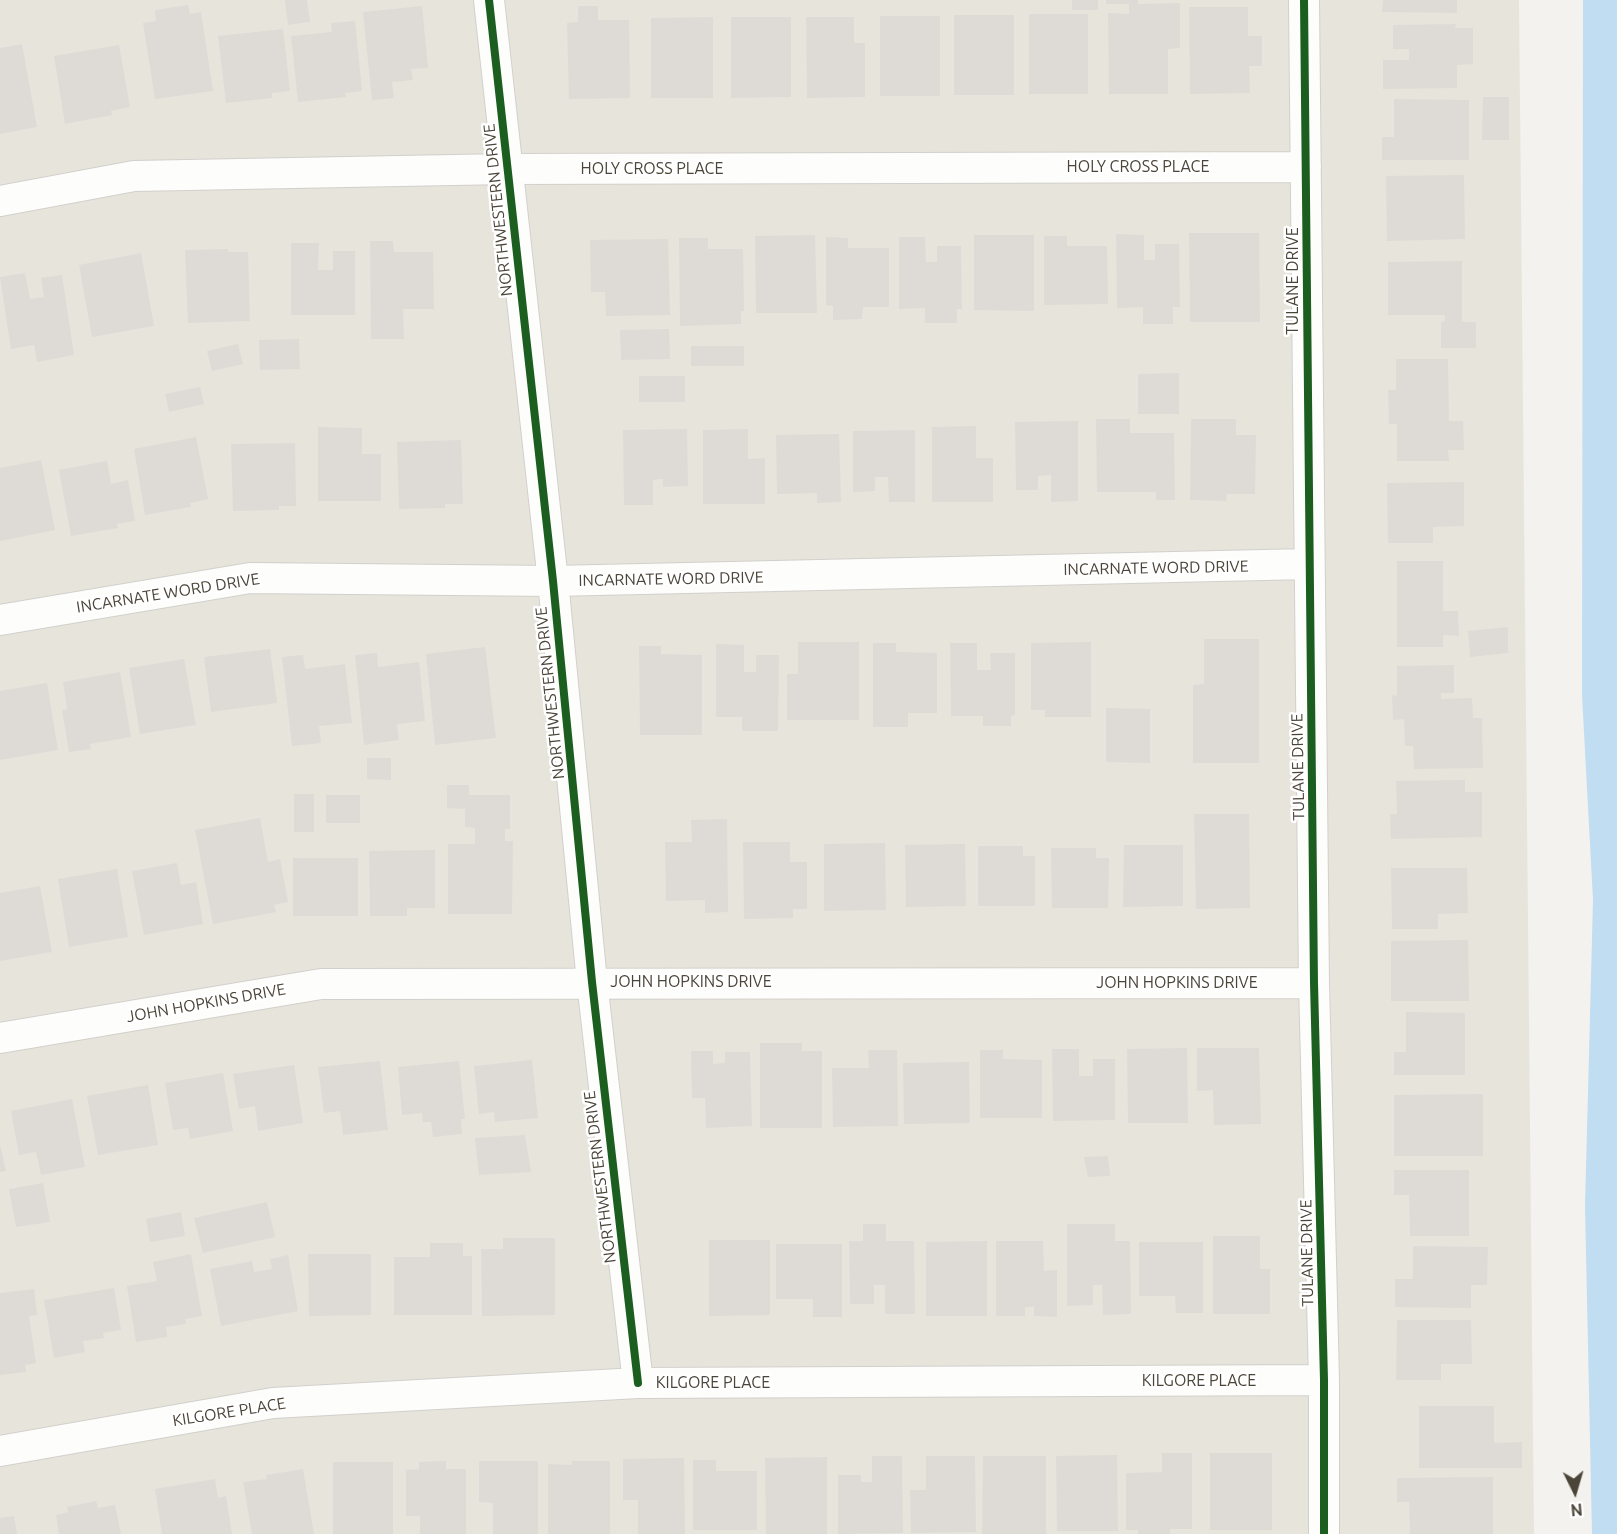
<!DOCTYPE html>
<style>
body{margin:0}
#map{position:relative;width:1617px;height:1534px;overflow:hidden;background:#f4f2ee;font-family:Ubuntu,sans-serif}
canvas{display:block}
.north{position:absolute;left:1545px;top:1462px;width:60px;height:60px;-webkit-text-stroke:4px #fff;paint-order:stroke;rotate:175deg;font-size:16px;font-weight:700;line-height:24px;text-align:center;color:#4b4439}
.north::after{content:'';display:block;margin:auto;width:21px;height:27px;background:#4b4439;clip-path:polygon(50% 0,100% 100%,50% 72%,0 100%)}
</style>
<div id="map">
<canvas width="1617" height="1534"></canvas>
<div class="north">N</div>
</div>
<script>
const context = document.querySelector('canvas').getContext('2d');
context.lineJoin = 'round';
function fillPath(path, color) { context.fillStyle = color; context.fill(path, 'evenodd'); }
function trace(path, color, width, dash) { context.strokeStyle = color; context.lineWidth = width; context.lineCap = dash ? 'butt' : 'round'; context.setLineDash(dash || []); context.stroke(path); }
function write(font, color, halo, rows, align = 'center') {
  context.font = font + ' Ubuntu,sans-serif'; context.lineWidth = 5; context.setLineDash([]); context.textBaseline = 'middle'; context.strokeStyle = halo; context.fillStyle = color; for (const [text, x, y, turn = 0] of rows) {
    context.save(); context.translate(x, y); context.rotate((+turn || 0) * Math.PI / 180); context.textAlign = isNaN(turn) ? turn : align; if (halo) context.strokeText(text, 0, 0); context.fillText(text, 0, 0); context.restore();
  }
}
fillPath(new Path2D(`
 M0,0H1519L1534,1534H0Z`), '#e7e4dc');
fillPath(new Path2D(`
 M1583,0H1617V1534H1592L1585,1206L1593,900L1582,695Z`), '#c0ddf1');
fillPath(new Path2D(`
 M285,0H307L310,22L288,25Z
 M1072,0H1098V10H1072Z
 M1106,0H1138V4L1180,3V48L1168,49V94H1109L1108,13L1129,14V4H1106Z
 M1383,0H1457V13L1382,12Z
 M188,5L190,14L201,12L213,91L155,99L143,23L156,21L155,10Z
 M422,6L428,68L411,69L413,80L392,82L394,98L372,100L363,12Z
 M578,6H598V20H629L630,98L569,99L567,23L578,22Z
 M1189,7H1248V36H1262V66H1249L1250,93L1190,94Z
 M1029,14H1088V94H1029Z
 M954,15H1014V95H954Z
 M880,16H940V96H880Z
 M713,17V98H651V18Z
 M731,17H791V97L731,98Z
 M806,17H854V43H865V97L807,98Z
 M355,21L362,91L345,93L346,97L298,102L291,36L332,32L331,23Z
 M1456,24L1455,28H1473V64L1457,65V88L1383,89V60H1409V49H1393V25Z
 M283,29L290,91L272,93V98L226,103L218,36Z
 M22,44L37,127L0,134V48Z
 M119,45L130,107L111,111L112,115L65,124L54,56Z
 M1483,97H1509V140H1482Z
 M1394,99L1469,100V160H1382V137H1394Z
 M1464,175L1465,239L1387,241L1386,176Z
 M1189,233H1259L1260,322H1190Z
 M1116,234L1144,235V260H1155V244H1179L1180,307H1173V324H1143V307L1117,308Z
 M815,235L817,313H756L755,236Z
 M974,235H1034V311L974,310Z
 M1044,236H1067V246H1107L1108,304L1044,305Z
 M826,237L848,238V248H889V307H863L862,319L833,320V306L826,305Z
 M899,237H925L926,262H937V246H961L962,309H957V323H925V308L899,309Z
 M679,238H708V249H743L744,311H741V324L680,326Z
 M668,239L670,315L606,316L605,292H591L590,240Z
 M370,241H393L394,252H433L434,309H403L404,339H371Z
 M291,243H319L318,270H333V251H355V315H291Z
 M228,249V252H248L250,321L188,323L185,250Z
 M141,253L154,326L92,337L79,265Z
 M1462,261V322H1476V348H1441V322L1445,321V315H1388V262Z
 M25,273L30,299L44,297L41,278L62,275L74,355L37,362L34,345L11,349L0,277Z
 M669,329L670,359L621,360L620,330Z
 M299,339L300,369L260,370L259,340Z
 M238,344L243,364L212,371L207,351Z
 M691,346H744V366H691Z
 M1396,359H1448L1449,421H1463L1464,450H1448L1449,461H1397V424H1389L1388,390H1396Z
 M1179,373V414H1138V374Z
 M639,376H685V402H639Z
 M200,387L204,404L169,412L165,394Z
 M1096,419H1130V433H1174L1175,500H1156V492H1097Z
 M1191,419H1236V435H1256L1255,494H1227L1226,501L1190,500Z
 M1078,421V501L1051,502V475L1038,476V490H1016L1015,422Z
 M976,426V458H993V502H932V427Z
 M318,427L362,428V454H381V501H318Z
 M687,429L688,486L663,487V479L653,480V505H624L623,430Z
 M748,429V459L765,458V504H703V430Z
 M915,430V502H889L888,477H875V491L853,492V431Z
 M839,434L841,502L817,503V493L777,494L776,435Z
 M196,437L208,499L190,503L191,507L145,515L134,449Z
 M461,440L463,504H445V508L399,509L397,442Z
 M295,443L296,506H279V510L233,511L231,444Z
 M41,460L55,530L0,541V468Z
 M107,461L111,484L128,480L135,521L117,524L118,528L71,536L59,470Z
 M1464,482V526L1433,527V543H1388L1387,483Z
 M1397,561H1443V611H1458L1459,636L1443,635V647H1397Z
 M1508,627V653L1470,657L1468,631Z
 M1204,639H1259V763H1193V685L1204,684Z
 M798,642H859V720H787V674H798Z
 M1091,642V717H1045V710H1031V643Z
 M873,643H896V652L937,653V713H908V727H873Z
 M950,643H977V670H991L990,653H1015V715L1011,716V726H983V716H951Z
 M716,644L744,645V672H756V655H779L778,731H742V717H716Z
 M639,646H661V654L702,655V735H640Z
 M485,647L496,738L435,745L426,654Z
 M270,649L277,703L211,712L204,657Z
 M377,653L378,667L419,662L425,721L397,724L399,740L364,745L355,655Z
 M303,655L305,669L345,664L352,723L319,726L321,743L292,746L282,657Z
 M184,659L196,725L140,734L129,668Z
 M1454,665V693H1441V699L1472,698L1473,718H1482L1483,768L1414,769L1413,746H1405L1404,719L1393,720L1392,695L1397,696V666Z
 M120,672L131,737L90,744L91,749L69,752L62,710L67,709L63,682Z
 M47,683L58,750L0,760V691Z
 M1106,708L1150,709V763L1106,762Z
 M367,758H391V780L367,779Z
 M1465,780V792H1482V837L1391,839L1390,814H1397L1396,781Z
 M447,785H469V795H510V829H505V841H513L512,914H448V844H475V828L465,827V809L447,808Z
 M294,794H314V832H294Z
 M326,795H360V823H326Z
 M1194,814H1249L1250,908L1196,909Z
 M260,818L268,862L280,859L288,902L274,905L276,912L213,924L195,830Z
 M727,819L728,912L705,913V900L666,901L665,842H692L691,820Z
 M743,842H790V862H807V909H793V918L744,919Z
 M885,843L886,910L824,911V844Z
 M965,844L966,906L906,907L905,845Z
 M1124,845H1183V906L1123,907Z
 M978,846H1023V856H1035V906H978Z
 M1051,848H1096V858H1109L1108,908H1052Z
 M435,850V908H407V916H370L369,851Z
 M293,858H358V916H293Z
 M177,863L181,885L196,882L203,924L144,935L132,871Z
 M1391,868H1467L1468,913L1438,914V929H1392Z
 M117,869L128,937L69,947L58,879Z
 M40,886L52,952L0,961V893Z
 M1468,940L1469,1001H1391V941Z
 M1406,1012L1465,1013V1075H1394V1052H1406Z
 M760,1043H802V1051H822V1128H760Z
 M1187,1048L1188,1123H1128L1127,1049Z
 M1197,1048H1259L1261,1124L1214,1125L1213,1090L1197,1091Z
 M1052,1049H1079V1076H1093V1059H1115V1120L1053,1121Z
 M868,1050H897L898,1126L833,1127L832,1068H869Z
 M980,1050H1003V1059L1042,1060V1118H980Z
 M691,1051H713V1064L725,1063V1052H750L752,1126L706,1128L705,1098H692Z
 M532,1060L538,1118L495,1122L494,1112L479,1114L474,1066Z
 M380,1061L388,1130L343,1135L340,1111L324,1113L318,1067Z
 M459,1061L465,1119H461L462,1134L433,1137L431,1122H423L422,1113L402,1115L398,1067Z
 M969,1062L970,1123L904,1124L903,1063Z
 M294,1065L303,1123L258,1131L255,1106L239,1109L233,1074Z
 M223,1073L233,1131L190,1139L188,1128L173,1130L165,1083Z
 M148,1085L158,1145L98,1155L87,1096Z
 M1483,1094V1156H1394V1095Z
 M72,1099L85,1167L41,1175L36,1152L19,1155L11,1111Z
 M525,1135L531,1172L479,1175L475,1138Z
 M0,1145L6,1171L0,1172Z
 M1108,1156L1110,1176L1088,1177L1084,1157Z
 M1394,1170H1469V1236H1410L1409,1195H1394Z
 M43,1183L50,1222L16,1227L9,1189Z
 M267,1202L275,1237L203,1253L194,1218Z
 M181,1212L185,1236L150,1242L146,1219Z
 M863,1224H886V1241H914L915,1314H885V1285H874V1304H850L849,1241H863Z
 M1067,1224H1115V1241H1130L1131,1314L1103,1315L1102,1285H1093V1305L1067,1306Z
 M1213,1236H1260V1269H1270V1314H1213Z
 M503,1238H555V1315L482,1316L481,1249H503Z
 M709,1240H770V1315L709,1316Z
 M987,1241V1316H926V1242Z
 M996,1241H1043L1044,1271L1057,1270V1317L1034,1316V1307H1025V1316H996Z
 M1139,1242H1203V1313H1176L1175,1296H1139Z
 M430,1243H463V1256H472V1315H394V1257H430Z
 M776,1244H842V1317H813V1299H776Z
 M1413,1246L1488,1247L1487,1285H1471V1308L1395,1307V1279H1413Z
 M191,1254L202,1316L185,1319L186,1324L166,1327L167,1337L136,1342L127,1286L157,1281L153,1262Z
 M308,1254H371V1315L309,1316Z
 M288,1255L298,1311L221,1326L210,1269L252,1261L254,1272L272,1269L270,1259Z
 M114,1288L121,1330L103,1333L104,1338L83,1341L85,1352L54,1358L44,1300Z
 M34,1289L37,1315L29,1316L36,1363L25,1365L26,1372L0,1375V1293Z
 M1397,1320H1471L1472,1364H1441V1380H1396Z
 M1419,1406H1494V1443L1522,1442V1468H1419Z
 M1162,1453H1192V1529H1170V1534H1138V1530H1126V1473L1162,1472Z
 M1210,1453H1272V1530H1210Z
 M1117,1455L1118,1531H1057L1056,1456Z
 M872,1456H902L903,1533L838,1534V1475H861V1482H872Z
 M926,1456H975L976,1532L911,1533L910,1490H926Z
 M983,1456H1046V1534H982Z
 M827,1457V1534H766L765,1458Z
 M684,1458L685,1534H638V1500H623V1459Z
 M693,1460H716V1471H757V1530H693Z
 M446,1461V1469H466V1534H420V1516H406V1470L419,1469V1462Z
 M479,1461H538V1534H493V1503L479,1502Z
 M572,1461H610V1534H548V1464L572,1465Z
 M333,1462H393V1534H333Z
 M303,1469L314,1534H252L243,1482L267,1479L266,1475Z
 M1493,1477V1534H1410L1409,1502H1397V1478Z
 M215,1479L218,1498L226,1496L232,1534H162L155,1489Z
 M96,1501L98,1508L115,1505L121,1534H59L56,1515L68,1512L67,1507Z
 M14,1516L17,1534H0V1518Z`), '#dedbd6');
const minor = new Path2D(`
 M489,0L553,581L592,982L638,1383
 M1304,0L1314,983L1324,1380V1534
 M0,201L134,176L506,169L1306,167
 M0,620L250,578L553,581L1308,564
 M0,1038L321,984L1314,983
 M0,1451L273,1403L638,1383L1324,1380`);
trace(minor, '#d2d0cb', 32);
trace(minor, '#fdfdfc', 30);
trace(new Path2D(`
 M489,0L553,581L592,982L638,1383
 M1304,0L1314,983L1324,1380V1534`), '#1b5e20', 8);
write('16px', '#4b4439', '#fff', [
 ["HOLY CROSS PLACE",1138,167],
 ["HOLY CROSS PLACE",652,169],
 ["NORTHWESTERN DRIVE",498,210,-96],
 ["TULANE DRIVE",1293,281,-90],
 ["INCARNATE WORD DRIVE",1156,568,-1],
 ["INCARNATE WORD DRIVE",671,579,-1],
 ["INCARNATE WORD DRIVE",168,593,-9],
 ["NORTHWESTERN DRIVE",550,693,-96],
 ["TULANE DRIVE",1298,767,-91],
 ["JOHN HOPKINS DRIVE",691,982],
 ["JOHN HOPKINS DRIVE",1177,983],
 ["JOHN HOPKINS DRIVE",206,1003,-10],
 ["NORTHWESTERN DRIVE",600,1177,-97],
 ["TULANE DRIVE",1307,1253,-91],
 ["KILGORE PLACE",1199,1381],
 ["KILGORE PLACE",713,1383],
 ["KILGORE PLACE",229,1412,-9]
]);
</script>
